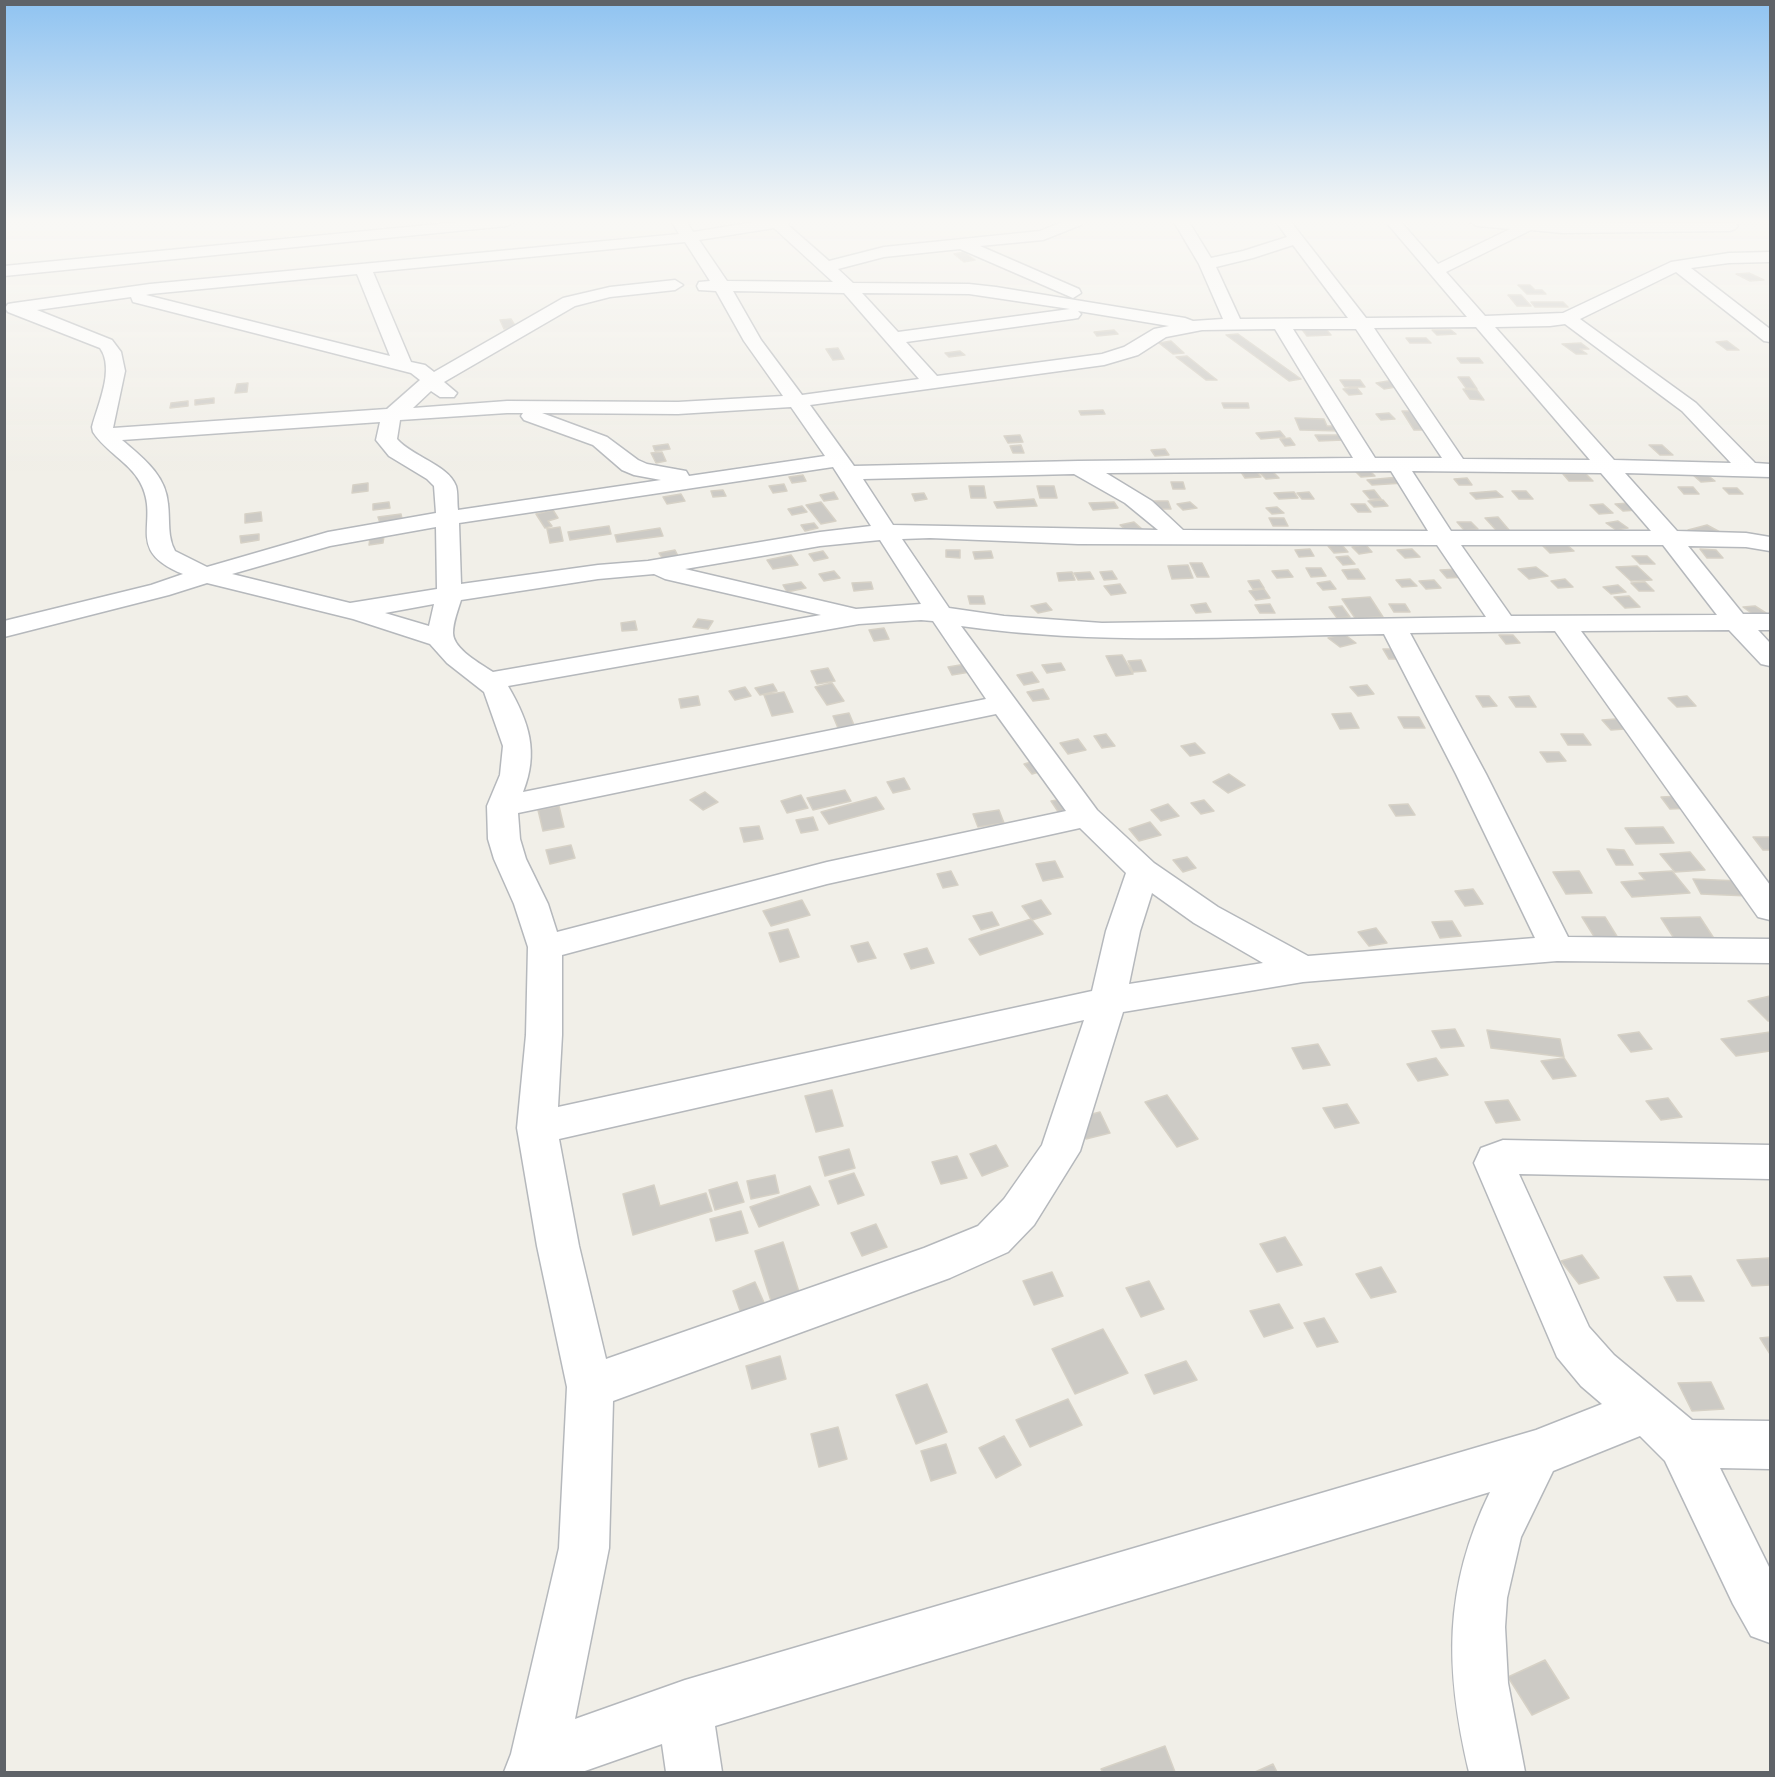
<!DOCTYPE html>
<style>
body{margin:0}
#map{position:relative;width:1775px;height:1777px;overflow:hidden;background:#f1efe8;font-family:"Nunito Sans",sans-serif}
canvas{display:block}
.frame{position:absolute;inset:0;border:6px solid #5f6368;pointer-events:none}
</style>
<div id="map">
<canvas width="1775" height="1777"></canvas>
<div class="frame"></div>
</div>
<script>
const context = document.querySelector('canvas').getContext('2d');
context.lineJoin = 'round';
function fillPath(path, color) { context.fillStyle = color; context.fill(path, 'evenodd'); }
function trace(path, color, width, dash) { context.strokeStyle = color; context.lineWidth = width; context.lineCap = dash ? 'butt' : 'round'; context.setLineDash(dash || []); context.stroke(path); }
const building = new Path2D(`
 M964,252L975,260L964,262L954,254Z
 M1749,273L1764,280L1750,281L1736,274Z
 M1518,285H1530L1535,290H1542L1546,294H1527Z
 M1508,295H1521L1531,306H1517Z
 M1531,302H1563L1568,307H1535Z
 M511,319L516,327L504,329L500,320Z
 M1301,328H1325L1331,335L1307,336Z
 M1114,330L1118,334L1097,336L1094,332Z
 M1432,330H1451L1456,334L1437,335Z
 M1238,334L1301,379L1289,381L1226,335Z
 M1406,338H1426L1431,343H1410Z
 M1171,341L1184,353L1173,354L1159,343Z
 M1727,341L1739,350H1727L1716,342Z
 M1581,343L1589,349H1580L1587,354H1576L1562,344Z
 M838,348L844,359L833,360L826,349Z
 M960,351L965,355L949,357L945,353Z
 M1187,356L1217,380H1206L1176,357Z
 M1457,358H1479L1483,363H1461Z
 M1458,377H1469L1477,389L1466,388Z
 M1340,380H1360L1365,387H1345Z
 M1394,380L1402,386L1384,389L1376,383Z
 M248,383L247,392L235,393L237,384Z
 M1357,388L1362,394L1349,395L1343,389Z
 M1463,389L1477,390L1484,400L1470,399Z
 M214,398V403L195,405V400Z
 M188,401V406L170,408L171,403Z
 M1222,403H1248L1249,408H1224Z
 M1103,410L1105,414L1081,415L1079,411Z
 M1402,411H1417L1430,430H1414Z
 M1389,413L1395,419L1381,420L1376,414Z
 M1295,418L1324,419L1327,426H1339L1341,431L1300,430Z
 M1280,431L1285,437L1261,439L1256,433Z
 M1020,435L1023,442L1008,443L1004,436Z
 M1315,435H1340L1344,440L1319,441Z
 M1290,438L1295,445L1285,446L1280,439Z
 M668,444L670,449L655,451L653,446Z
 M1021,445L1024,453H1013L1010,446Z
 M1649,445H1662L1673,455H1660Z
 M1165,449L1169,455L1155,456L1151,450Z
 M662,452L666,461L656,463L651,453Z
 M1370,471L1375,476L1361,477L1356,472Z
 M1241,472H1257L1261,477L1245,478Z
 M1273,472L1279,478L1266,479L1260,473Z
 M1563,474H1586L1593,481H1569Z
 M1706,474L1715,481L1701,482L1693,475Z
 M803,475L806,481L792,483L789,477Z
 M1399,477L1404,483L1372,485L1367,480Z
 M1467,478L1472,485H1459L1454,479Z
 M1171,482H1183L1185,489H1173Z
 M368,483V491L352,493L353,485Z
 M784,484L787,491L773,493L769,486Z
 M969,486H984L986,498H971Z
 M1037,486H1054L1057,498H1040Z
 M1678,487H1693L1699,494H1684Z
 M1723,488H1737L1743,494H1729Z
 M723,490L726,496L713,497L711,491Z
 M1374,490L1381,499H1370L1363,491Z
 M1496,491L1503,497L1476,499L1470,493Z
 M1512,491H1526L1533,499H1519Z
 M834,492L838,499L824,501L820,495Z
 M1294,492L1298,498L1279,499L1274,493Z
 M1309,492L1314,499H1302L1297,493Z
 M924,493L927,499L915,501L912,494Z
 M681,494L685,501L667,504L663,497Z
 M1034,499L1037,506L997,508L994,502Z
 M1383,500L1388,506L1374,507L1368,501Z
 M1151,501H1168L1171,509H1153Z
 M389,502L390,508L373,510V504Z
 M821,502L836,521L821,524L806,505Z
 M1114,502L1118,508L1093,510L1089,503Z
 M1190,502L1197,508L1183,510L1177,504Z
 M1630,503L1638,510L1623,511L1615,504Z
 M1351,504H1365L1371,512H1358Z
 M1603,504L1613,513L1599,514L1590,505Z
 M802,506L807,512L792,515L788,509Z
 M1277,507L1284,513L1272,514L1266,508Z
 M553,510L558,518L548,521L552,526L545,528L536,514Z
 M261,512L262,521L245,523V514Z
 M401,514L402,519L380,523L378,517Z
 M1498,517L1509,530H1496L1485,518Z
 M1269,518H1284L1288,526H1273Z
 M1618,521L1628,528L1616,530L1606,523Z
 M1134,522L1142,529L1128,532L1120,525Z
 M1457,522H1471L1478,529L1464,530Z
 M814,523L818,528L805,531L801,525Z
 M1707,525L1720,532L1701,537L1688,530Z
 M609,526L611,534L570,540L568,532Z
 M560,527L563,541L550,543L547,529Z
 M660,528L663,536L617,542L615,535Z
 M259,534V540L241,543L240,536Z
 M384,536L383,543L369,545L370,538Z
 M1566,544L1574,551L1550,553L1543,546Z
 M1342,545L1348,552L1334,553L1328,546Z
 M1366,545L1372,552L1359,554L1352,547Z
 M1310,549L1314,556L1299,557L1295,550Z
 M1412,549L1420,557L1405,558L1397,550Z
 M1700,549L1716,550L1723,558H1707Z
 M675,550L678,556L663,559L659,553Z
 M946,550H960V558L946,557Z
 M823,551L828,558L814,561L809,554Z
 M991,551L993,558L975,559L973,552Z
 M791,555L798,565L773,569L767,560Z
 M1348,556L1355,564L1343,565L1336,557Z
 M1632,556H1647L1655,564H1640Z
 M1190,563H1202L1209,577H1197Z
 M1188,565L1193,578L1172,579L1168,566Z
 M1637,566L1652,580L1631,581L1616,567Z
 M1536,567L1548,576L1529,579L1518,569Z
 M1306,568H1321L1326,576L1311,577Z
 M1358,569L1365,579H1348L1342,570Z
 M1460,569L1467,577L1447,578L1440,570Z
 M1288,570L1293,577L1277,578L1272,571Z
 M834,571L840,578L824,581L819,574Z
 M1112,571L1117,579L1104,580L1100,572Z
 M1072,572L1075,580L1059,581L1057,573Z
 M1090,572L1094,579L1078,580L1074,573Z
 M1410,579L1417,586L1402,587L1396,580Z
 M1565,579L1573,587L1558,588L1551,581Z
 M1259,580L1264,588L1253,589L1248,581Z
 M1434,580L1441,588L1426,589L1419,581Z
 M1330,581L1336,589L1323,590L1317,583Z
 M801,582L806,588L787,592L783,585Z
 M871,582L873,589L854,591L852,583Z
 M1645,582L1654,591H1639L1631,583Z
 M1120,584L1126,593L1111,595L1104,586Z
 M1618,585L1626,592L1611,594L1603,587Z
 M1264,589L1270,598L1256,600L1249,591Z
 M968,596H983L985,604H970Z
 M1629,596L1640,607L1625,608L1614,597Z
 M1370,597L1383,617L1355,618L1342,599Z
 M1046,603L1052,610L1038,613L1031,606Z
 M1206,603L1211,612L1196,613L1191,605Z
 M1270,604L1275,613H1260L1255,605Z
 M1389,604H1405L1410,612H1394Z
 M1342,606L1350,617L1337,618L1329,607Z
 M1755,606L1766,613L1754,615L1743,607Z
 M698,619L713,621L708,629L693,627Z
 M635,621L637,630L622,631L621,623Z
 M884,628L889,639L874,641L869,630Z
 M1344,634L1356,643L1340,647L1328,638Z
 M1499,635H1513L1520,643L1506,644Z
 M1383,649H1399L1405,659H1389Z
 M1122,655L1133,674L1116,676L1106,656Z
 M1141,660L1146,671L1133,672L1128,661Z
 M1061,663L1065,670L1047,673L1042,665Z
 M966,664L970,672L952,675L948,667Z
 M828,668L835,681L817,684L811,671Z
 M1032,672L1039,682L1024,685L1017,675Z
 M832,683L844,701L827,705L815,687Z
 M773,684L777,691L760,695L755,688Z
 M1367,685L1374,694L1358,696L1350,687Z
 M745,687L751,696L735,700L729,691Z
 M1043,689L1049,699L1033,701L1027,692Z
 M784,692L793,712L772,716L764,695Z
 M698,696L700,705L681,708L679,699Z
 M1476,696H1489L1497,706L1483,707Z
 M1529,696L1536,707H1516L1509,697Z
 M1687,696L1696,706L1677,707L1668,698Z
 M849,713L854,725L838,728L833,716Z
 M1351,713L1359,728L1340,729L1332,714Z
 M1398,717H1419L1425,728H1404Z
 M1629,718L1638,728L1611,730L1602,720Z
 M1106,734L1115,746L1102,748L1094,736Z
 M1561,734H1583L1591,745H1568Z
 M1078,739L1086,750L1068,754L1060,743Z
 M1195,743L1205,753L1190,756L1181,746Z
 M1540,752H1559L1566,761L1547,762Z
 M1042,759L1050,769L1032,774L1024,764Z
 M1229,774L1245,785L1228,793L1213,782Z
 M904,778L910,789L893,793L887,782Z
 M845,790L851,801L813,810L807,798Z
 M705,792L718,802L703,810L690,800Z
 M801,795L808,808L787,813L781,801Z
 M1684,796L1694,808L1670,809L1661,797Z
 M876,797L884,809L829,824L821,812Z
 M1070,798L1077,809L1059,813L1051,801Z
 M1204,800L1214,811L1201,814L1191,803Z
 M1168,804L1179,816L1161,821L1151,810Z
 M1408,804L1415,815L1396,816L1389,805Z
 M559,806L564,827L543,831L538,810Z
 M999,810L1004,823L978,827L973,814Z
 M813,817L818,830L801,833L796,820Z
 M1150,822L1161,835L1139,841L1129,829Z
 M759,826L763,839L744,842L740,828Z
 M1663,827L1674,843L1636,844L1625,828Z
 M1753,837H1770V850H1763Z
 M571,845L575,858L550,864L546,850Z
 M1607,849L1624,850L1633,865H1616Z
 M1690,852L1705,870L1675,872L1660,854Z
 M1187,857L1196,868L1183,872L1173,860Z
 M1055,861L1063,877L1043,881L1036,864Z
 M951,871L958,885L943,888L937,874Z
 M1579,871L1592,893L1566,894L1553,872Z
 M1672,871L1690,893L1632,897L1621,882L1645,880L1639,873Z
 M1693,879L1740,881L1749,896L1701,894Z
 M1473,889L1483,904L1465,906L1455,891Z
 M802,900L810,915L771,926L763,911Z
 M1041,900L1051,914L1032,920L1022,906Z
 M992,912L999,925L981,930L973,916Z
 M1582,917H1605L1618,938H1595Z
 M1700,917L1717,943H1677L1661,918Z
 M1031,919L1043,934L980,955L969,939Z
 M1452,921L1461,936L1440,938L1432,922Z
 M1376,928L1387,943L1369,946L1358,932Z
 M788,929L799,957L780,962L769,933Z
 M868,942L876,958L858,962L851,946Z
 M927,948L934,963L911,969L904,954Z
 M1770,996V1021H1768L1748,1001Z
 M1455,1029L1464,1046L1441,1048L1432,1031Z
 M1487,1030L1560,1039L1564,1057L1491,1048Z
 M1639,1032L1652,1049L1631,1052L1618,1035Z
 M1770,1032V1051L1736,1056L1721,1039Z
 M1318,1044L1330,1065L1303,1069L1292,1048Z
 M1436,1058L1448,1075L1418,1081L1407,1064Z
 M1564,1058L1576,1076L1553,1079L1541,1061Z
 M832,1090L843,1126L816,1132L805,1096Z
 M1167,1095L1198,1139L1177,1147L1145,1102Z
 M1668,1098L1682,1117L1661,1120L1646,1101Z
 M1508,1100L1520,1120L1496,1123L1485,1102Z
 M1347,1104L1359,1123L1335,1128L1323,1108Z
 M1100,1112L1110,1133L1086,1139L1076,1118Z
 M996,1145L1008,1166L982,1176L970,1154Z
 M849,1149L855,1168L825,1176L819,1157Z
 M957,1156L967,1178L941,1184L932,1162Z
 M854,1173L864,1195L838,1204L829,1181Z
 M775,1175L779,1193L751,1199L747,1181Z
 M737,1182L744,1202L715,1210L709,1190Z
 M654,1185L660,1206L706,1193L712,1211L633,1235L623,1194Z
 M810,1186L819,1205L759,1227L750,1207Z
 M741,1211L748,1233L716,1241L710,1219Z
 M876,1224L887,1247L862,1256L851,1233Z
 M1285,1237L1302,1265L1277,1272L1260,1244Z
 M783,1242L800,1295L772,1304L755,1251Z
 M1582,1255L1599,1278L1579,1284L1561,1261Z
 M1769,1258L1770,1285L1752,1286L1737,1260Z
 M1381,1267L1396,1292L1371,1298L1356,1274Z
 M1052,1272L1063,1296L1034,1305L1023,1281Z
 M1691,1276L1704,1301H1677L1664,1277Z
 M1149,1281L1164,1309L1141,1317L1126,1288Z
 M755,1282L766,1307L742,1316L733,1291Z
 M1279,1304L1293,1328L1264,1337L1250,1311Z
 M1324,1318L1338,1342L1317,1347L1304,1323Z
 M1103,1329L1128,1373L1075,1394L1052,1349Z
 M1770,1337V1354L1760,1338Z
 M780,1356L786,1379L752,1389L746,1366Z
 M1186,1361L1197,1380L1154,1394L1145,1375Z
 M1711,1382L1724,1409L1692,1411L1678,1383Z
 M927,1384L947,1432L916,1444L896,1395Z
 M1068,1399L1082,1425L1030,1447L1016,1420Z
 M838,1427L847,1459L819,1467L811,1434Z
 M1004,1436L1021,1465L996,1478L979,1448Z
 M946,1444L956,1473L931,1481L921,1451Z
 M1545,1660L1569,1698L1532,1715L1508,1677Z
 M1165,1746L1175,1772H1103L1101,1769Z
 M1273,1764L1277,1772H1255Z`);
fillPath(building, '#cccac5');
trace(building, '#d6d1c6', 1.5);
const minor = new Path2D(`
 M459,222H514L507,226L4,276V266Z
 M672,222H687L693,232L754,222H790L788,225L829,261L884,247L1040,231L1062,222H1083L1081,225L1043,240L980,246L1079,289L1081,293L1073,298L960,249L884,257L838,269L853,283L969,284L996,287L1185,318L1193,321L1223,319L1199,264L1174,222H1189L1211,258L1243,251L1287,237L1276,222H1291L1366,318L1467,317L1386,222H1401L1438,264L1510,229L1477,226L1470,222L1735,223L1738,226L1735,229L1730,231L1562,233L1531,230L1446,272L1485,316L1563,313L1671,262L1729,253L1770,252V262L1729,263L1691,268L1770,329V342L1764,341L1676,272L1580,319L1696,403L1755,463L1770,464V477L1625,473L1677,531L1746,533L1770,537V551L1746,547L1688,546L1743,614H1770V630H1758L1770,643V666L1761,664L1729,630L1581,631L1770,885V920L1758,917L1555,631L1410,633L1486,774L1568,937L1770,939V963L1557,961L1303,982L1123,1012L1080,1151L1034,1225L1008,1252L950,1278L613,1401L609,1548L575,1719L685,1680L1536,1430L1602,1404L1581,1386L1557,1357L1474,1163L1481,1148L1503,1140L1770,1145V1179L1519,1174L1589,1327L1614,1355L1692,1420L1770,1421V1469L1720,1468L1770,1569V1643L1751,1636L1733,1604L1665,1461L1640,1436L1553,1471L1521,1537L1507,1598L1505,1627L1508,1683L1525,1772H1469C1445,1670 1443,1589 1490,1492L715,1726L722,1772H666L662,1744L582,1772H504L511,1754L559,1548L567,1387L537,1246L517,1128L526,1035L528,947L514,904L494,859L488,839L487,806L500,775L503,746L484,692L447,663L430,644L353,619L207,583L169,595L4,637V621L151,585L183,574C122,549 162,522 140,482C129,462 105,451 93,432L92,427C98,404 115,369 100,348L8,312L5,308L8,304L14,303L150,284L679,234ZM774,228L833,282L727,281L699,240ZM685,242L710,281L699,282L697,286L699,290L716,291L744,341L783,396L678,402L507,401L413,408L431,391L440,397H454L457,393L444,382L575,306L610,297L675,290L683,285L675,280L610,287L563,298L434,372L425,365L411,362L373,272ZM1293,245L1348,318L1240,319L1216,267L1253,258ZM357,274L390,356L146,295L150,294ZM733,291L844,293L919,379L802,395L761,340ZM862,293L969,294L1070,309L898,332ZM131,297L133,302L411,373L420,380L387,409L113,428L125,371L121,352L112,340L37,310ZM1078,311L1169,326L1154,329L1124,347L1102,354L937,376L906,342L1072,319L1078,318L1081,314ZM1565,324L1682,411L1731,463L1614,460L1495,327L1550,326ZM1476,327L1590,460L1463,459L1374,328ZM1275,329L1353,458L1078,461L854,466L810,405L1104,365L1138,355L1166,337L1202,330ZM1293,329H1356L1442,458H1375ZM791,407L825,456L689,476L686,471L647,464L638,460L607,437L542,413L678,414ZM507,413H523L521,416L524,420L593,445L622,470L634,475L661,480L458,510C457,502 458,493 456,486C449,465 411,456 397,439L400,420ZM380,422L376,440L389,456L427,479L434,486L436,513L328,532L207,567L175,551C167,537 170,520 168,504C166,475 143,458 122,440ZM833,467L871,526L820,532L648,561L598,565L461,584L459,523ZM1391,471L1428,531L1183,530L1152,501L1106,473ZM1412,471L1601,473L1651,531H1451ZM1074,474L1125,503L1158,530L893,525L863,479ZM436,527L437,589L350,603L232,574L330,546ZM930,538L1078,544L1437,545L1486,617L1102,623L1004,616L949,608L902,539ZM880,540L921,604L856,609L685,569L820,546ZM1461,545H1663L1717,615L1511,616ZM654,574L665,579L821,615L493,672C481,664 453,649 453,633C453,622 458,610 461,600L598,579ZM434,604L429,626L385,613ZM921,620L933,621L986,699L523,792C539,752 529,722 508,686L859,624ZM961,626C1101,646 1243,636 1384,634L1456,774L1535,938L1308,956L1218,907L1154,863L1097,810ZM996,714L1066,811L827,862L557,932L548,904L526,859L520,839L518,813ZM1080,828L1126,873L1106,931L1092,991L558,1107L562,1035V955L827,884ZM1152,893L1194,923L1263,963L1129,984L1140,931ZM1084,1020L1042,1145L1004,1199L978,1226L924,1248L606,1359L579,1246L559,1139Z`);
trace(minor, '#b5b8bc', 3);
fillPath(minor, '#fff');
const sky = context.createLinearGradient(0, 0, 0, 471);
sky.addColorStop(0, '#8fc3f1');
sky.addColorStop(0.47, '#f9f8f5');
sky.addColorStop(1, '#f9f8f500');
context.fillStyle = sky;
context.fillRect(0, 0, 1775, 471);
</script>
